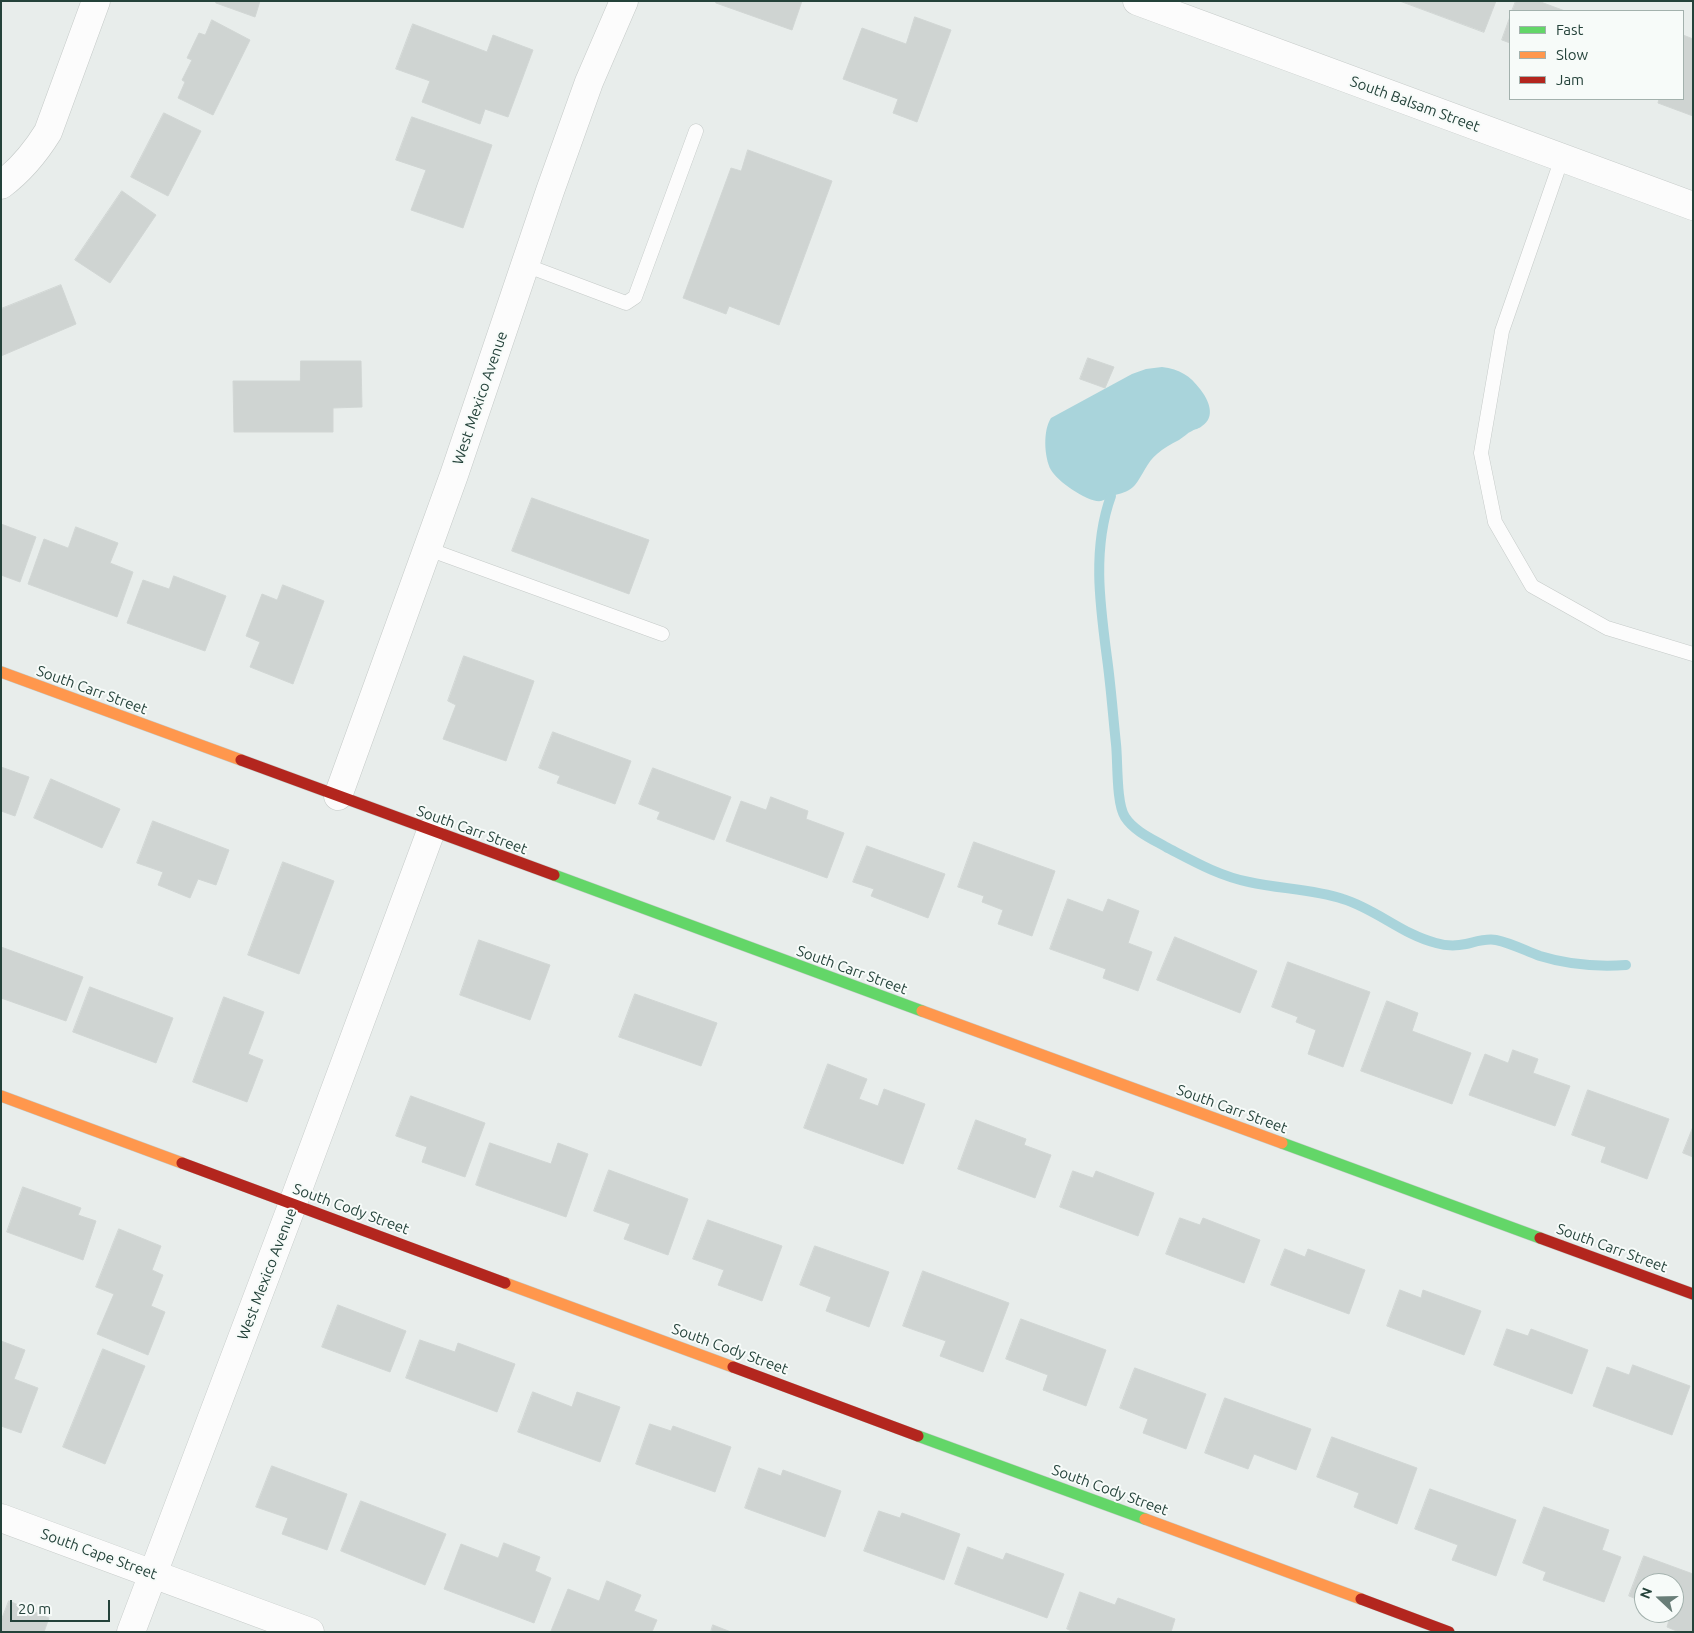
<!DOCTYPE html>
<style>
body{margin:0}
#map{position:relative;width:1694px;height:1633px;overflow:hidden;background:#e8edeb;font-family:Ubuntu,sans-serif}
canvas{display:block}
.frame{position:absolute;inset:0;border:2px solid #24423a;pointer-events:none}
.legend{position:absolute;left:1509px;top:10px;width:175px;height:90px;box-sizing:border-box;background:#f7fbf9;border:1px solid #a3b1ad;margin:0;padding:6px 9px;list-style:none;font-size:15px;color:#24423a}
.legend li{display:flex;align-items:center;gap:10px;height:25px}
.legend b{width:25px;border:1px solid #a3b1ad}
.north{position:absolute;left:1634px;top:1573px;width:50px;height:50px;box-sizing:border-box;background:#f7fbf9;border:1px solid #a3b1ad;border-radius:50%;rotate:291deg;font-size:14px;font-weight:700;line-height:20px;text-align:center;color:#24423a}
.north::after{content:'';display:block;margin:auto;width:18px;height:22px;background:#697e78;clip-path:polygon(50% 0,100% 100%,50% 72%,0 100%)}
.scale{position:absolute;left:10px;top:1600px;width:100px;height:22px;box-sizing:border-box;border:2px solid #24423a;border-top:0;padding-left:6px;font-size:15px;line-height:18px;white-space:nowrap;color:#24423a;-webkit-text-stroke:4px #f7fbf9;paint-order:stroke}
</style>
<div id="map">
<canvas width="1694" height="1633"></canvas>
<div class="frame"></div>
<ul class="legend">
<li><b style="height:6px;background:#63d668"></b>Fast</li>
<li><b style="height:6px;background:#ff974d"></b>Slow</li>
<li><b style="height:6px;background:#b3261e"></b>Jam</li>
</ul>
<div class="north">N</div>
<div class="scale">20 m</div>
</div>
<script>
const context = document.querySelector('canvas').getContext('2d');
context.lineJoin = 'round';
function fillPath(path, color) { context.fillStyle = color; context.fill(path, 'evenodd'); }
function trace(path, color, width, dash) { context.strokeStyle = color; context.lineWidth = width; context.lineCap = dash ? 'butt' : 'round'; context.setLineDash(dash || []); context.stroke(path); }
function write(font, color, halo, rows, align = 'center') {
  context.font = font + ' Ubuntu,sans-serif'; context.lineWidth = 4; context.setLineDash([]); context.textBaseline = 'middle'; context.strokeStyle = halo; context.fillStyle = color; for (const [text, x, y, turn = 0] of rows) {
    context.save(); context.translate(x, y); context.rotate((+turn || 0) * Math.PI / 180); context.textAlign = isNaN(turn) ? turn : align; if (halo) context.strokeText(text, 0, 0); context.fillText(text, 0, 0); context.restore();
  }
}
fillPath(new Path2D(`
 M1162,367C1180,369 1190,376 1200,389C1209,400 1216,417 1202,426C1199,429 1195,429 1192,431C1187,433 1184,437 1179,440C1171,444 1164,448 1157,454C1147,462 1143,475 1135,485C1130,491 1123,493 1115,495C1110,496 1106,500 1101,501C1088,503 1057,481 1051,470C1044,457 1043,430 1051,418L1132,374L1146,369Z`), '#a9d4db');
trace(new Path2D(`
 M1111,496C1092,548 1100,605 1107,658C1111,687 1113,716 1116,744C1118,762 1116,803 1125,817C1134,831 1152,839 1166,847C1193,861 1219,876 1249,882C1280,889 1313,889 1343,899C1376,909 1403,935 1436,943C1446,946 1456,946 1466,944C1475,942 1486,938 1496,940C1511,943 1526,951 1540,956C1569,965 1596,967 1626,965`), '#a9d4db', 10);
const building = new Path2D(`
 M216,1H260L255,17L216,3Z
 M716,1H802L792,30L716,3Z
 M1400,1H1496L1484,32Z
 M1516,1H1538L1565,11H1512Z
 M915,17L951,30L917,122L893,113L898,99L843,79L862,28L906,44Z
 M1510,17V43L1502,40Z
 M212,20L250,40L213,115L178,98L185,82L182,80L192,60L187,58L199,33L205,35Z
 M413,24L487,52L493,35L533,50L508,117L485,109L480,124L422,102L430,81L396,69Z
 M1683,35L1693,39V116L1658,103L1659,99H1683Z
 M164,113L201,131L168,196L131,177Z
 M412,117L492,145L463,228L411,210L426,170L396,160Z
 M748,150L832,181L779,325L729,306L726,314L683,298L731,168L741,171Z
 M122,191L156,215L110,283L75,260Z
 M61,285L76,324L1,356V309Z
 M1088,358L1114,367L1105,388L1080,379Z
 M301,361H361L362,407L333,408V432H234L233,381H300Z
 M532,498L649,540L629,594L512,551Z
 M1,524L36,537L20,582L1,575Z
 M76,527L118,543L110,563L133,572L117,617L28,584L44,539L68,548Z
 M174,576L226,596L205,651L127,623L143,580L169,589Z
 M283,585L324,601L293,684L250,667L260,642L246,636L262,594L277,600Z
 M464,656L534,681L506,761L443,739L456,705L448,701Z
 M553,732L631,761L615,804L557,783L560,776L539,768Z
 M1,767L29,777L15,816L1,811Z
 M653,768L731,797L714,840L657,819L660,812L639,804Z
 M51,779L120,809L102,848L34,818Z
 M771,797L808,811L806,819L844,833L827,878L726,841L741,801L766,810Z
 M153,821L229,850L216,885L198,879L190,898L158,885L163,872L137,863Z
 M974,842L1055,871L1032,936L998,924L1003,910L982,902L984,896L958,887Z
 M867,846L945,874L928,918L871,896L874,889L853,882Z
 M283,862L334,881L299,974L248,955Z
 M1068,899L1103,912L1108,899L1139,911L1128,943L1152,952L1138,991L1103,978L1106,969L1050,949Z
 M1175,937L1257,971L1240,1013L1157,980Z
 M479,940L550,965L530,1020L460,995Z
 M1,947L83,977L66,1021L1,998Z
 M1288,962L1370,992L1343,1067L1308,1054L1316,1030L1296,1022L1298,1017L1272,1007Z
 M90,987L173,1018L156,1063L73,1032Z
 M635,994L717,1023L701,1066L619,1037Z
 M224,997L264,1012L248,1054L263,1060L247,1102L193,1082Z
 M1387,1001L1418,1013L1412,1031L1471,1053L1452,1104L1361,1071Z
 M1513,1050L1538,1059L1533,1073L1570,1086L1555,1126L1469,1095L1485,1054L1508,1063Z
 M828,1064L867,1079L859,1099L878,1106L884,1089L925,1104L903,1164L804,1128Z
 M1588,1090L1669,1119L1647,1179L1601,1162L1606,1147L1572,1135Z
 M411,1096L485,1123L465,1177L422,1162L427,1147L396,1136Z
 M976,1120L1026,1139L1024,1145L1051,1155L1035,1198L958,1169Z
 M1693,1127V1157L1683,1153Z
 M490,1143L551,1164L558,1143L588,1154L566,1217L476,1185Z
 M609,1170L688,1199L668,1255L624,1239L630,1224L594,1211Z
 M1073,1171L1093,1178L1096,1171L1154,1193L1138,1236L1060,1207Z
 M23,1187L81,1208L78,1215L96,1221L83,1260L7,1232Z
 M1180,1218L1200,1225L1203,1218L1260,1240L1244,1283L1166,1254Z
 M708,1220L782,1246L762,1301L718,1285L724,1270L693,1259Z
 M119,1229L161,1246L152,1270L163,1275L151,1306L165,1312L148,1355L97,1334L114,1294L96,1287Z
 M815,1246L889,1272L869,1327L826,1311L831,1297L800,1285Z
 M1285,1249L1305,1257L1308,1249L1365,1270L1349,1314L1271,1285Z
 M923,1271L1009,1303L983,1372L940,1356L946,1341L903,1326Z
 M1400,1290L1421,1298L1423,1290L1481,1311L1464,1355L1387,1326Z
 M338,1305L406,1331L390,1372L322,1347Z
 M1021,1319L1106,1350L1086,1406L1043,1390L1048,1375L1006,1359Z
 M1507,1329L1528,1336L1531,1329L1588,1350L1572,1394L1494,1365Z
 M420,1340L455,1352L458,1343L515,1364L497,1412L406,1378Z
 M1,1341L25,1350L14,1379L38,1388L21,1433L1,1426Z
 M103,1349L145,1366L105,1464L63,1447Z
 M1633,1365L1690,1386L1672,1435L1593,1406L1607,1367L1629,1375Z
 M1135,1368L1206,1394L1186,1449L1143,1433L1148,1419L1120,1408Z
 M533,1392L572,1407L577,1392L620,1407L600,1462L518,1432Z
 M1225,1398L1311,1429L1296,1470L1254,1454L1248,1469L1205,1453Z
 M650,1424L671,1431L673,1426L731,1447L715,1492L636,1464Z
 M1332,1437L1417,1468L1397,1524L1354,1507L1359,1493L1317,1477Z
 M272,1466L347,1494L327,1550L282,1534L288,1518L256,1507Z
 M759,1468L781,1476L783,1470L841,1491L825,1537L745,1508Z
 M1430,1489L1516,1520L1496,1576L1452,1560L1458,1545L1415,1529Z
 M361,1501L446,1534L425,1585L341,1551Z
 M1544,1507L1609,1530L1602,1550L1621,1557L1604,1602L1543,1580L1546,1572L1523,1563Z
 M879,1511L900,1518L902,1513L960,1534L944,1580L864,1551Z
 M504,1543L540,1557L535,1571L551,1578L534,1623L444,1589L461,1544L498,1558Z
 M968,1547L1003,1560L1006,1553L1064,1574L1047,1618L955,1584Z
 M1644,1556L1693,1574V1632H1679L1667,1627L1671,1613H1674V1583H1644V1602L1629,1596Z
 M607,1581L641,1595L634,1611L657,1620L652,1632L551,1631L568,1589L599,1601Z
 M1080,1592L1115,1605L1118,1598L1175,1619L1171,1632H1074L1067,1629Z
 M9,1601L49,1618L44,1632H1V1621Z
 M713,1625L731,1632H711Z`);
fillPath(building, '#cfd4d2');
trace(building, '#d1d6d4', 1);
const lane = new Path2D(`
 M1562,158L1502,331L1481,453L1495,522L1532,586L1607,628L1693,654
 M525,265L626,303L635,297L696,131
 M428,549L662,634`);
const street = new Path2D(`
 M1137,1L1693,206
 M1,185C21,170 35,153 48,132L96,1
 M338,796L454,475L550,191L589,82L624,1
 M1,1518L310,1632
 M131,1632L293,1203L431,831`);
const fast = new Path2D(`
 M554,875L922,1011
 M1282,1143L1540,1238
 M918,1436L1145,1519`);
const slow = new Path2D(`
 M1,672L241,760
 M922,1011L1282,1143
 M1,1096L182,1163
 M505,1283L733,1367
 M1145,1519L1361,1599`);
const jam = new Path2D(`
 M241,760L554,875
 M182,1163L505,1283
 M1540,1238L1693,1294
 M733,1367L918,1436
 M1361,1599L1449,1632`);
trace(lane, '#c5cac8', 15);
trace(street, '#c5cac8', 29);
trace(fast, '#c3cbc8', 12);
trace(slow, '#c3cbc8', 12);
trace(jam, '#c3cbc8', 12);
trace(lane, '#fcfcfc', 14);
trace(street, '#fcfcfc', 28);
trace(fast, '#63d668', 11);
trace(slow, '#ff974d', 11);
trace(jam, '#b3261e', 11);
write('15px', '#24423a', '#f7fbf9', [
 ["South Balsam Street",1415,104,20],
 ["West Mexico Avenue",480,398,-71],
 ["South Carr Street",92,690,20],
 ["South Carr Street",472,830,20],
 ["South Carr Street",852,970,20],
 ["South Carr Street",1232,1109,20],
 ["South Cody Street",351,1209,20],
 ["South Carr Street",1612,1248,20],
 ["West Mexico Avenue",267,1274,-69],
 ["South Cody Street",730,1349,20],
 ["South Cody Street",1110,1490,20],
 ["South Cape Street",99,1554,20]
]);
</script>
